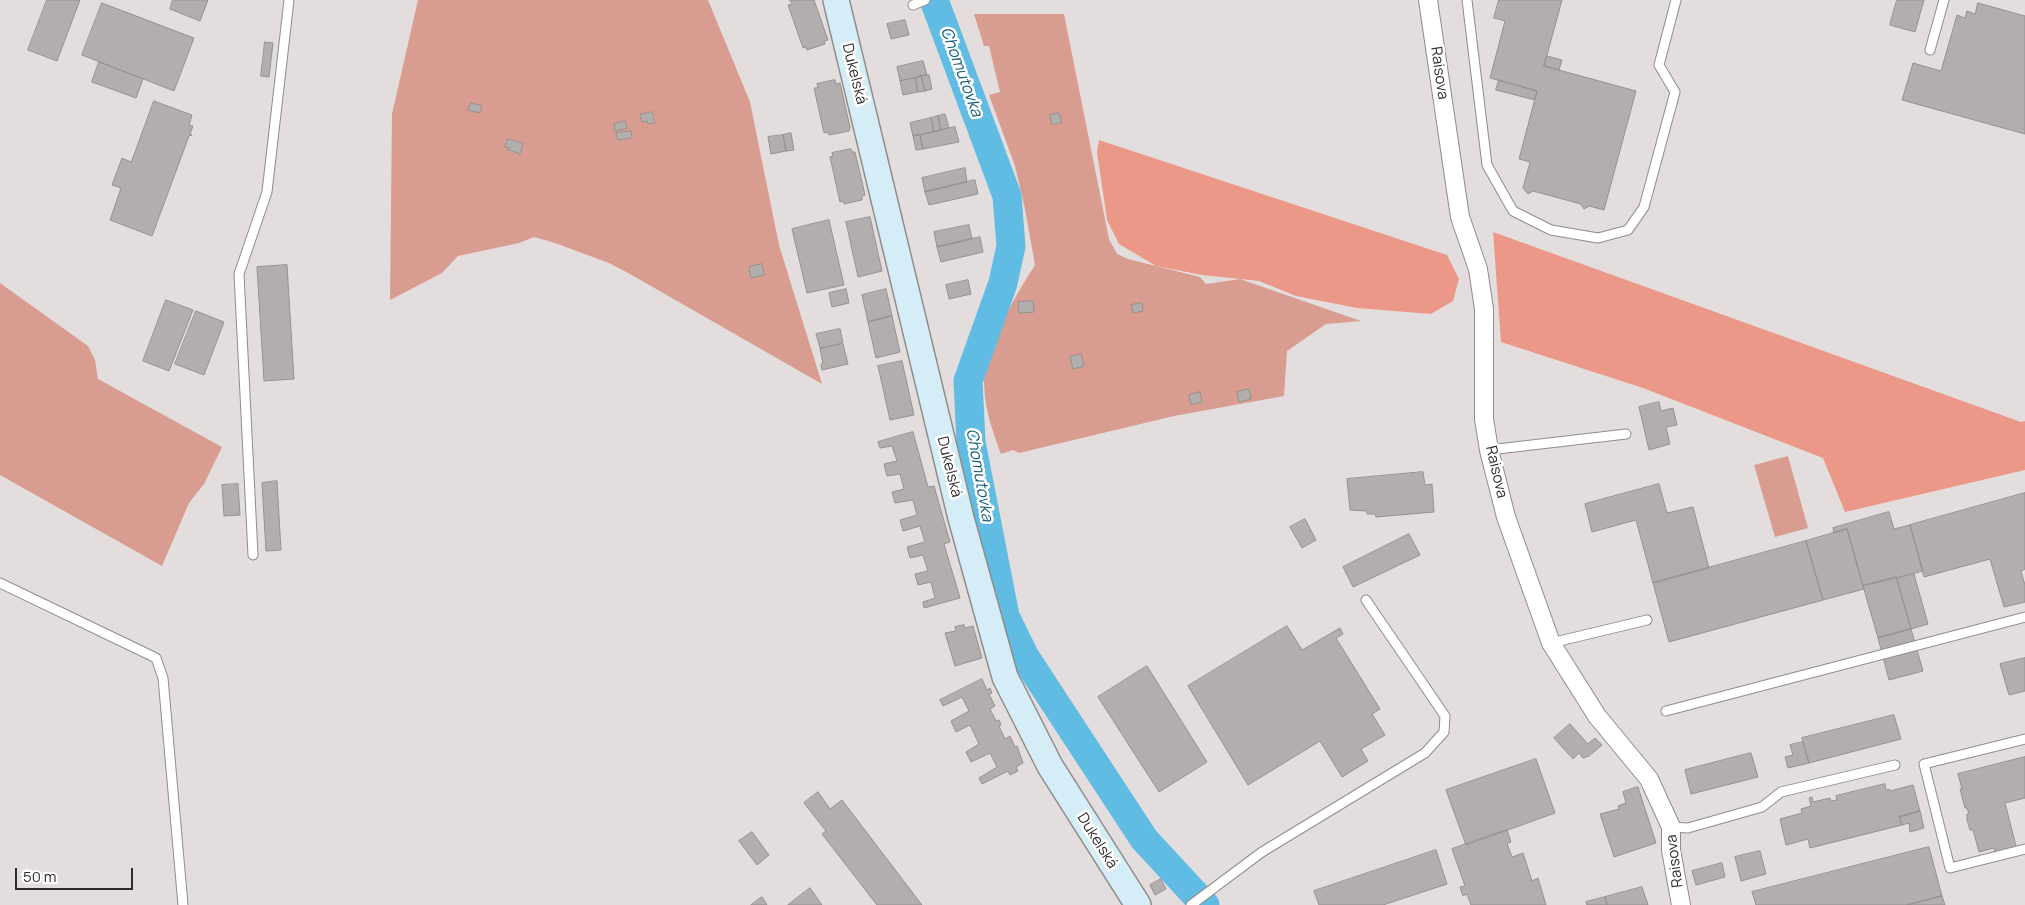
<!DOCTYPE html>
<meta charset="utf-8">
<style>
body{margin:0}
#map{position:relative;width:2025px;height:905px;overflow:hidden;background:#e3dedd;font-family:Manrope,sans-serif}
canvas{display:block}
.scale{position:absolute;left:15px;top:868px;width:118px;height:22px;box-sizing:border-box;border:2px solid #2d2b2b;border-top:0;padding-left:6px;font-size:15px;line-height:18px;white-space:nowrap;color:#2d2b2b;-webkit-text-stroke:4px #fff;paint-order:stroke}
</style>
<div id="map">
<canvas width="2025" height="905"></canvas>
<div class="scale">50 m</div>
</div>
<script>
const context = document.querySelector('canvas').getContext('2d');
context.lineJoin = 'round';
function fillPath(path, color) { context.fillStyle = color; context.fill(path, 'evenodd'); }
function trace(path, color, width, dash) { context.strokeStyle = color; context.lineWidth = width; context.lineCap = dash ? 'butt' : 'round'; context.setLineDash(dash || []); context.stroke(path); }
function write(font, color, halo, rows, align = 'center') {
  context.font = font + ' Manrope,sans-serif'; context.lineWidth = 5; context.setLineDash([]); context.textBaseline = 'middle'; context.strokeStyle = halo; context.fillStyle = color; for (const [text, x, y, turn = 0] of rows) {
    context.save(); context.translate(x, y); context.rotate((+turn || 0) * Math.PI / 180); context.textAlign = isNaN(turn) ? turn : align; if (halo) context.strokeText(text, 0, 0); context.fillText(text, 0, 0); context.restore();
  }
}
fillPath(new Path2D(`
 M418,0H708L750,102L779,245L822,384L630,274L609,263L555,243L534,237L519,243L458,256L442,273L390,300L392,114ZM652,112L655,123L648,124L647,121L642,122L640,115ZM631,131L632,138L618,140L617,134ZM508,139L523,143L520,154L509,151V148L505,147Z
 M974,14H1064L1109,239L1117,254L1128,259L1200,277L1206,284L1240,279L1361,321L1326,324L1287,351L1284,396L1174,416L1019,453L1013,450L1001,454C991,427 981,398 985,368C988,343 1020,288 1035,265L1025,209L1015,166L989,95L1000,92L989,46H984Z
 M0,283L88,346L95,360L98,379L222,447L204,484L189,503L162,566L0,475Z
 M1788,456L1808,528L1775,537L1754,465Z`), '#d89c90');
fillPath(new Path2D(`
 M1099,140L1447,255L1459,279L1453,301L1431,314L1357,308L1296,296L1259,281L1202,275L1156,266L1119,244L1107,220L1097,152Z
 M1493,232L2021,422L2025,421V470L1845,512L1823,458L1643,388L1501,342Z`), '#eb9889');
trace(new Path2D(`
 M934,0L1007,196L1011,246L1003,283L968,381L971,442L1005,616L1025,657L1144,839L1205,905`), '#61bce3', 29);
const building = new Path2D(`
 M47,0H80L57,61L28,50Z
 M173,0H208L200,21L170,9Z
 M790,0H814L828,40L824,41L825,44L807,50L806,47L803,48L788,5L792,4Z
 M1499,0H1562L1544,66L1636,91L1604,210L1589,206L1584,209L1581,204L1533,191L1528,194L1523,188L1530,162L1519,159L1537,91L1490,78L1505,21L1494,18Z
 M1897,0H1924L1915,32L1890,25Z
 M102,3L194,38L174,91L82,55Z
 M1978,3L2025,16V134L1902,100L1913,63L1941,71L1957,15L1965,18L1967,11L1975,14Z
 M905,20L909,35L891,39L887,24Z
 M265,42L273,43L269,77L261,76Z
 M1547,56L1562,60L1559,70L1544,66Z
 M923,61L927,75L900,81L897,67Z
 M99,62L143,79L136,98L92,82Z
 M929,75L932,89L925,91L921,76Z
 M921,76L925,91L918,92L915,78Z
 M915,78L918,92L903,95L900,81Z
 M835,80L836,84L840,83L850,127L849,131L829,135L828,132L824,133L814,88H818L817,84Z
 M1499,80L1537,91L1535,100L1496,90Z
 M154,101L192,115L189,125L193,126L190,134L192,135L189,136L152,236L110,220L121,188L112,185L122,158L131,162Z
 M471,103L482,106L480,113L468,110Z
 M652,112L655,123L648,124L647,121L642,122L640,115Z
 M1059,113L1062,122L1052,125L1050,115Z
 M945,114L949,128L941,130L938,116Z
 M938,116L941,130L934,132L931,118Z
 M931,118L934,132L913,136L910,123Z
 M625,121L627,128L615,131L614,124Z
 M955,127L959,142L923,149L920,135Z
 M631,131L632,138L618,140L616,133Z
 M791,133L794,150L786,151L783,135Z
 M783,135L786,151L771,154L768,137Z
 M920,135L923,149L916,150L913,136Z
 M508,139L523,143L520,154L508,150L509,148L505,147Z
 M851,149L852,152H855L865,195L862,196V200L844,204L843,201L840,202L830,157L833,156L832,153Z
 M965,168L967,182L925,192L922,178Z
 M975,180L978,194L929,205L925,192Z
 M870,217L882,271L858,277L846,222Z
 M829,220L844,285L807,293L792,229Z
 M969,225L972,239L937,247L934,232Z
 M980,237L983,252L941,262L937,247Z
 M762,264L764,275L751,278L749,267Z
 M287,265L294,379L264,381L257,267Z
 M968,280L971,294L949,299L946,285Z
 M846,289L849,303L832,307L829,293Z
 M886,289L892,316L868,322L862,295Z
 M166,300L193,310L169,371L143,361Z
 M1033,301L1034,312L1019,313L1018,302Z
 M1142,303L1143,311L1133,313L1131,305Z
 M196,311L224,322L204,375L175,364Z
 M892,316L900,352L876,358L868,322Z
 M840,329L843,343L820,348L816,334Z
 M843,344L848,364L822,370L821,364L823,363L820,349Z
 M1081,354L1084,366L1073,369L1070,357Z
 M902,361L914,415L890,420L878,366Z
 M1249,389L1251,399L1239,402L1237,392Z
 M1200,392L1202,402L1191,405L1189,395Z
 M1659,402L1661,411L1673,408L1677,425L1666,427L1670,444L1649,450L1639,407Z
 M913,432L928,487L934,486L950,542L944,544L960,598L924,608L923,602L935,598L931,582L918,585L915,574L928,571L923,555L910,558L907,547L925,542L920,526L903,531L900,520L917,515L913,500L895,503L892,492L904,489L900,474L887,476L884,464L897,461L892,446L880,448L878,442Z
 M1423,472L1425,485L1432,484L1434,512L1376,517L1375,514H1367V511L1350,510L1347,479Z
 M277,481L281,550L266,551L262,483Z
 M238,484L240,515L224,516L222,485Z
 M1659,484L1667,513L1693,507L1709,568L1653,583L1636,520L1592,532L1585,504Z
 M2025,493V569L2021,571L2025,585V602L2004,607L1990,559L1924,577L1910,525Z
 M1889,512L1894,529L1910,525L1923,571L1863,586L1847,529L1834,533L1833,528Z
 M1305,519L1316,540L1302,548L1290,527Z
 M1847,529L1864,589L1823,600L1806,541Z
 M1409,534L1420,555L1353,587L1343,567Z
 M1806,541L1823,600L1669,642L1653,583Z
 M1914,574L1928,624L1911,629L1897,579Z
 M1896,577L1911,629L1878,638L1863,586Z
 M964,625L965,628L973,626L982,658L955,666L945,633L956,631L955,627Z
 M1287,626L1302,650L1340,628L1343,634L1336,638L1380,709L1372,714L1385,735L1361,749L1368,761L1342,777L1320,741L1248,785L1188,686Z
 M1911,629L1923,671L1889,680L1878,638Z
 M2025,658V691L2009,695L2000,664Z
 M1147,666L1207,762L1159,792L1098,697Z
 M982,679L987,690L990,688L992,693L989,694L995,706L990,709L996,721L999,720L1001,725L999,726L1005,739L1010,736L1015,747L1017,746L1023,763L1016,767L1018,771L1010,775L1008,771L982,784L979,778L997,767L990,753L971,762L966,752L979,744L970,725L956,732L951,721L969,711L962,697L943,706L940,700Z
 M1894,715L1901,739L1809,763L1802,738Z
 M1570,724L1588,744L1595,738L1602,745L1589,756L1583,758L1579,753L1573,759L1554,738Z
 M1803,742L1809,763L1788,768L1785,757L1793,755L1790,745Z
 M1751,753L1758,777L1691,794L1685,770Z
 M2025,757V798L2005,803L2017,850L1996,855L1994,848L1979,852L1973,830H1970L1967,820V814H1969L1967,808H1965L1960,789H1962L1958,774Z
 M1536,759L1555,813L1466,845L1446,790Z
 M1885,784L1886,790L1889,789L1890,791L1913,785L1920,811L1899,817L1902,825L1810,848L1808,839L1786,845L1780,819L1802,813L1801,809L1811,806L1809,798L1812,797L1813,802L1830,798L1831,801L1837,800L1836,796Z
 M1638,787L1656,843L1614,857L1600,814L1619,809L1618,806L1626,803L1623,792Z
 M818,792L830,809L842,800L922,905H877L822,834L826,831L804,803Z
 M1920,811L1924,828L1910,832L1909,823L1902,825L1899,817Z
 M1507,830L1511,842L1507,843L1512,857L1523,853L1532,881L1538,878L1546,905H1471L1467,894L1463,896L1460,887L1465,886L1452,849Z
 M752,832L769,855L757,865L739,841Z
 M1929,847L1942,896L1907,905H1756L1752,892Z
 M1436,850L1447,884L1383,905H1319L1314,891Z
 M1760,851L1766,874L1741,881L1735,857Z
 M1722,863L1725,877L1696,885L1692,871Z
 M1161,879L1166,889L1155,895L1150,885Z
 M1642,887L1648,905H1607L1605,897Z
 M810,888L822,905H788Z
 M1942,896L1945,905H1907Z
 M762,897L767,905H751Z
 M1605,897L1607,905H1587L1586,902Z`);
fillPath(building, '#b2aead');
trace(building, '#959190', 1);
const lane = new Path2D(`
 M1467,0L1487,165L1513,211L1551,230L1598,238L1628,230L1644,207L1675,92L1659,65L1676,0
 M913,5L925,0
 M1930,50L1944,0
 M1489,450L1626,434
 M253,555L239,274L267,192L289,0
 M0,583L156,658L163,678L183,905
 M1551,643L1647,620
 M1666,711L2025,617
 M2025,739L1924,764L1950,868L2025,849
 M1671,827L1688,828L1762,807L1781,792L1895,765
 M1191,905L1262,852L1425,753L1444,732L1445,716L1366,600`);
const street = new Path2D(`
 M1428,0L1460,217L1478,269L1484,309V419L1489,450L1506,517L1551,643L1597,716L1649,779L1671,827V850L1681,905`);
const secondary = new Path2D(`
 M836,0L961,518L1005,677L1050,766L1138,905`);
trace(lane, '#908c8b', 11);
trace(street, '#908c8b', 20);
trace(secondary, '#908c8b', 28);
trace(lane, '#fff', 9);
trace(street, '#fff', 18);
trace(secondary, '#d5edf7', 25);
write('15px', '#2d2b2b', '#fff', [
 ["Raisova",1439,73,82],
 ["Dukelská",854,74,76],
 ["Dukelská",949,467,76],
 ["Raisova",1496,472,77],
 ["Dukelská",1097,841,58],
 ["Raisova",1675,861,-97]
]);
write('italic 16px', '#145d77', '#fff', [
 ["Chomutovka",961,72,70],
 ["Chomutovka",979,475,80]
]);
</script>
